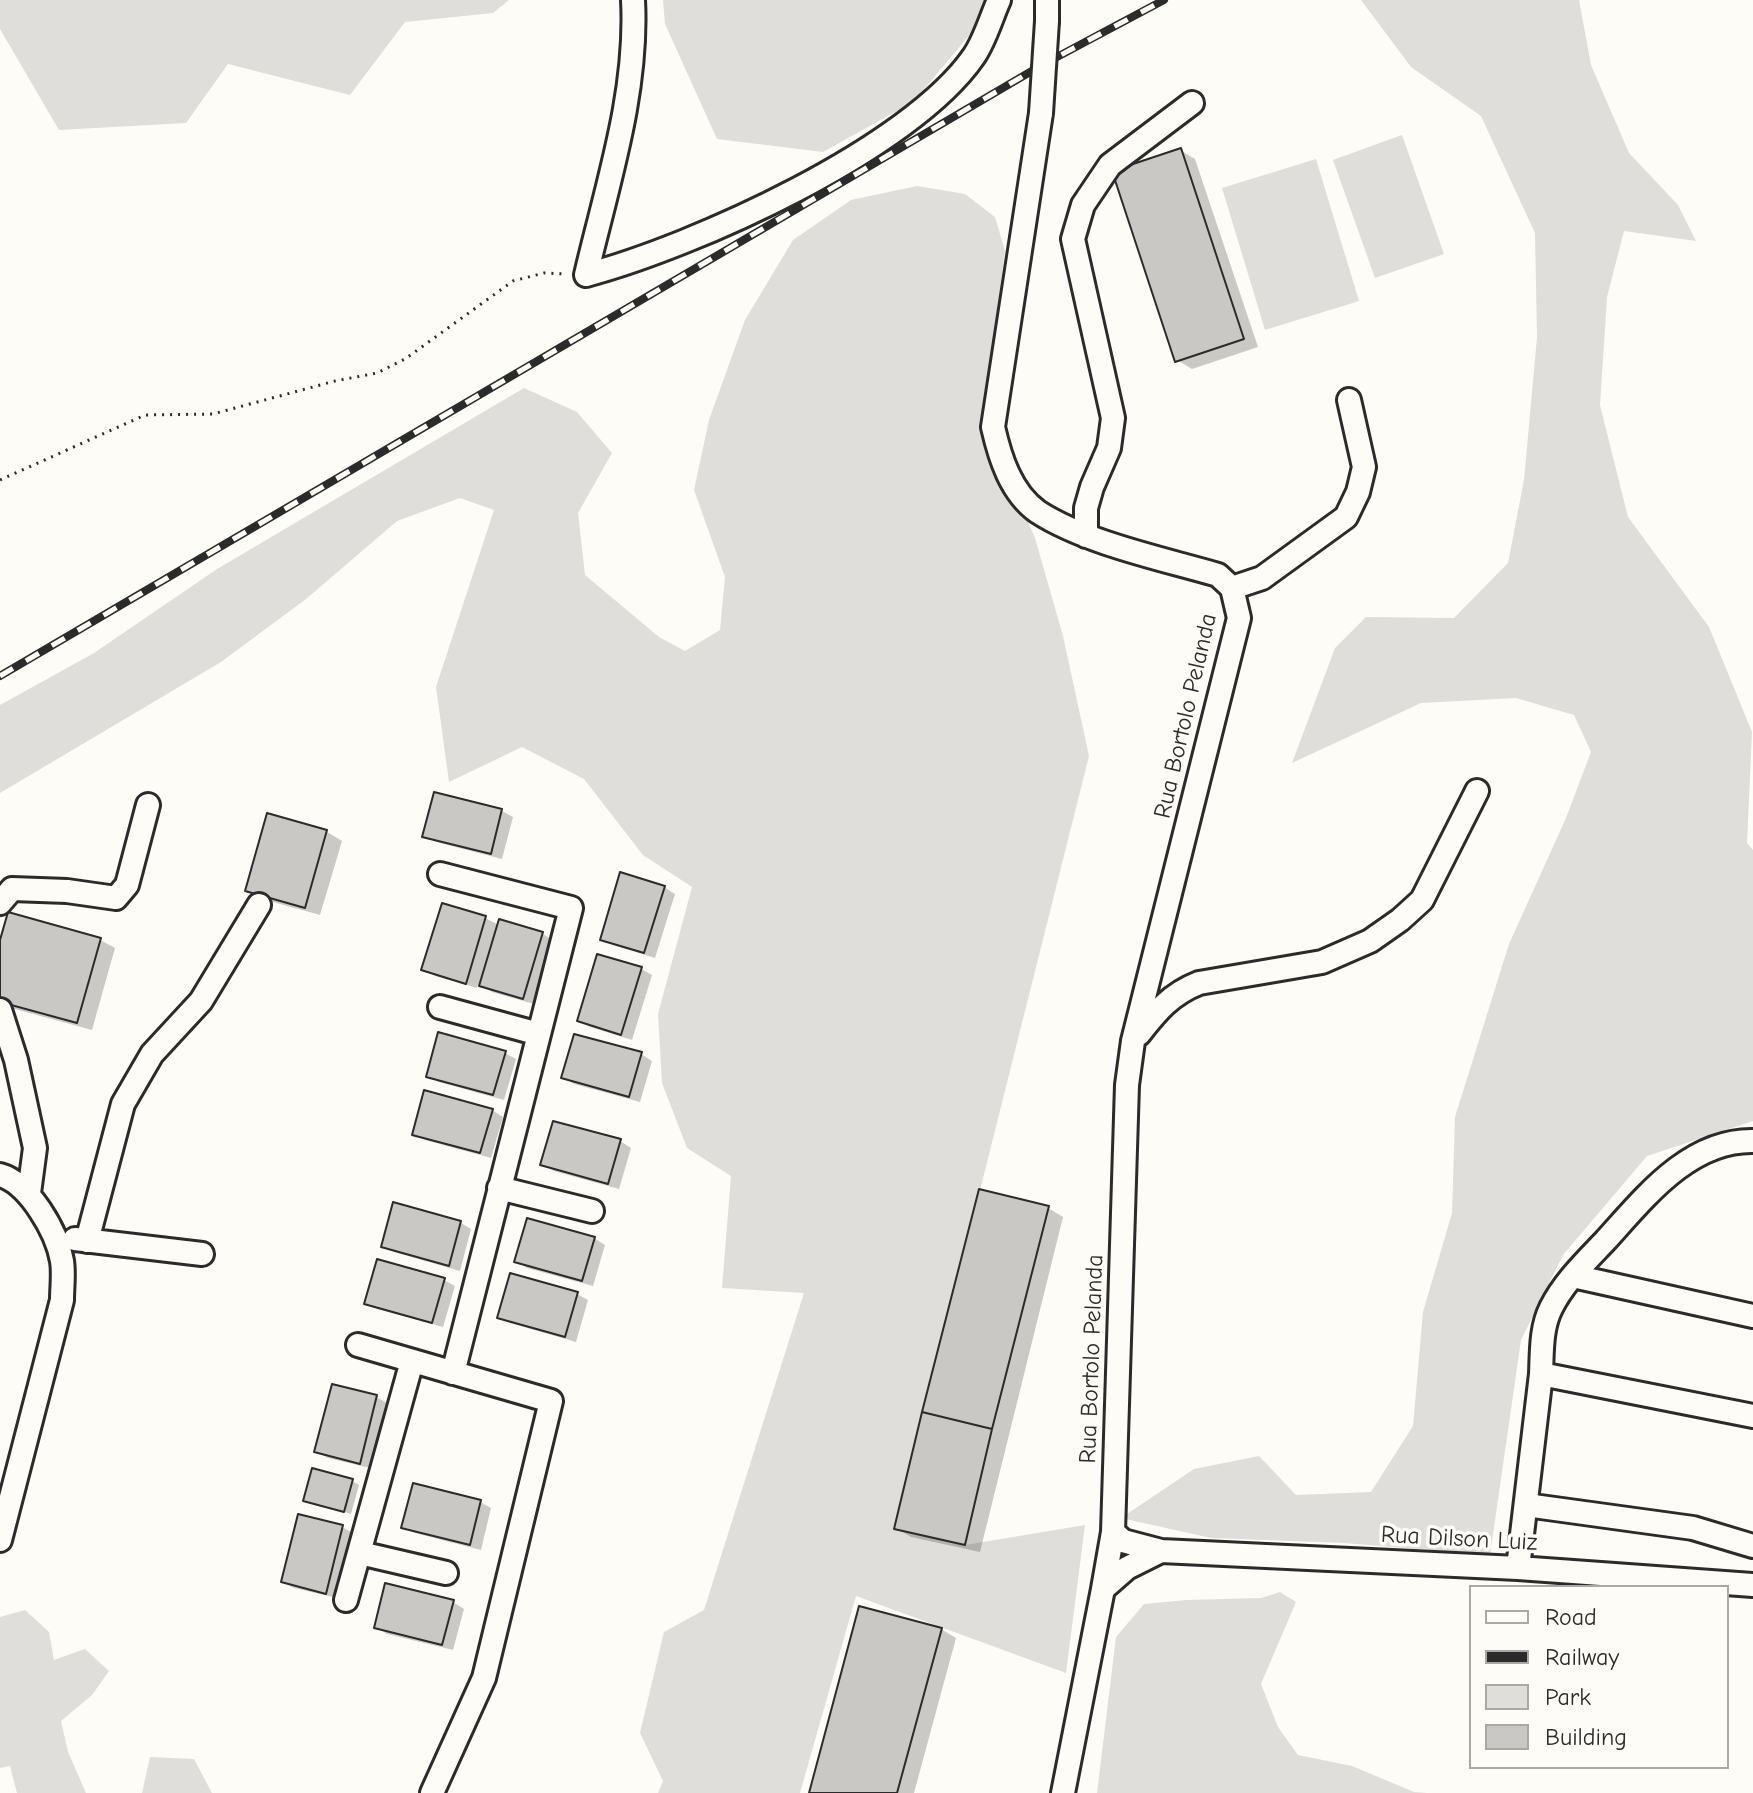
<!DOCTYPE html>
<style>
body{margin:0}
#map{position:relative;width:1753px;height:1793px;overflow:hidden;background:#fdfcf7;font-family:"Comic Neue",sans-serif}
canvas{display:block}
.legend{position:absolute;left:1469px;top:1585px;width:260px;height:184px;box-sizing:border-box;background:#fdfcf7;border:2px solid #a9a8a5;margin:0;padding:10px 14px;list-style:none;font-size:24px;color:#2b2b2b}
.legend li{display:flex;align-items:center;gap:16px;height:40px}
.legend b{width:40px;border:2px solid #a9a8a5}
</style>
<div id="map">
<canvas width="1753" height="1793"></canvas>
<ul class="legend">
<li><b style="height:10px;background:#fdfcf7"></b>Road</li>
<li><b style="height:10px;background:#2b2b2b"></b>Railway</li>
<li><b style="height:22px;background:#dfdeda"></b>Park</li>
<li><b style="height:22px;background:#c9c8c4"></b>Building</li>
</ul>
</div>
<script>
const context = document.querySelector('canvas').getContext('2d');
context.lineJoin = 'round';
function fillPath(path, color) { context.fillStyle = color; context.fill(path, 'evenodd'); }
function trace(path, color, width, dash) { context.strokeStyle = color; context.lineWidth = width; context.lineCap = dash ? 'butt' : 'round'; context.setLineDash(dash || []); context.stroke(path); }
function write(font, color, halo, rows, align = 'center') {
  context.font = font + ' "Comic Neue",sans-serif'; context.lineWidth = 7; context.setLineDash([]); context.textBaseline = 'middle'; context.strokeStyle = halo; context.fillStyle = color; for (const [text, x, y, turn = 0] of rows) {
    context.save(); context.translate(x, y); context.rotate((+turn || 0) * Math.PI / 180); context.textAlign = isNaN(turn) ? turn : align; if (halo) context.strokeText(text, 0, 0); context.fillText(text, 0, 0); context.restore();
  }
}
fillPath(new Path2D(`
 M0,0H509L493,13L405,22L350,95L228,64L186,123L59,130L0,29Z
 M663,0H992L989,12L913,102L823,152L717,139L665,24Z
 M1361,0H1579L1591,65L1629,153L1678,205L1696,241L1624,231L1607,297L1600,405L1628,517L1709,627L1752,732L1747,843L1753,850V1121L1647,1156L1563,1255L1521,1340L1490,1555L1344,1543L1211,1538L1121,1518L1194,1469L1259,1456L1296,1495L1371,1492L1413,1426L1423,1312L1452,1213L1455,1117L1509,944L1566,818L1591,752L1574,715L1516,698L1421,703L1292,763L1335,648L1366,617L1454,618L1508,563L1524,480L1537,337L1535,233L1481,116L1411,67Z
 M1402,135L1444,254L1375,278L1333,160Z
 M1316,159L1359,301L1265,330L1222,188Z
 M917,186L965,194L995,217L1005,251L994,333L987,427L1035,538L1063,636L1089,756L895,1529L965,1545L1085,1525L1066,1673L856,1596L800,1793H658L663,1781L640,1733L664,1632L704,1610L804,1293L722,1288L731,1176L687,1148L662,1083L658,1014L692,887L643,855L584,779L522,747L449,782L436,687L494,510L460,498L397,521L306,599L221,662L0,793V705L94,653L217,569L524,388L577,412L612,453L578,513L585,575L659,637L685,651L720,630L725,577L694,490L709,420L745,320L793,240L851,200Z
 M1280,1592L1296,1602L1261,1684L1278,1727L1298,1755L1352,1766L1414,1792L1427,1793H1097L1116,1637L1144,1604L1187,1600L1261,1598Z
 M25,1610L49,1632L54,1660L85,1649L109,1671L92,1695L61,1721L68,1752L86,1793H17L10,1766L0,1768V1617Z
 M150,1757L194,1759L212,1793H142Z`), '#dfdeda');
fillPath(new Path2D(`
 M1180,150L1195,159L1258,347L1192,369L1177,360Z
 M435,794L502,811L513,817L502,859L436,842L425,836Z
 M269,816L327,832L342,841L320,915L262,899L247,890Z
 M664,887L675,894L655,958L613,945L602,939Z
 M485,918L499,925L500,921L543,934L553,940L534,1004L492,992L478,984L477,988L435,976L424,969Z
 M100,940L115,948L92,1030L0,1005V947Z
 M641,969L652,975L632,1040L590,1027L579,1021Z
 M505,1053L516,1059L504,1100L439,1082L428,1076Z
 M641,1054L652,1061L640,1102L574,1084L563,1077Z
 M492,1110L503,1117L491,1158L425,1140L414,1134Z
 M620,1141L631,1148L619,1189L554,1171L543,1164Z
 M395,1205L461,1223L471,1229L460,1271L394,1252L383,1246Z
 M1048,1208L1063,1217L980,1552L911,1537L896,1528Z
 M594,1238L605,1245L593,1286L527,1268L516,1261Z
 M444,1280L455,1286L443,1327L377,1309L366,1303Z
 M577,1294L588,1300L576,1342L510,1323L499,1317Z
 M376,1397L387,1403L370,1468L328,1458L317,1452Z
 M352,1481L359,1485L351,1514L305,1500Z
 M480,1502L491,1508L481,1550L415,1533L404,1527Z
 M342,1527L353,1533L337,1598L294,1588L283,1582Z
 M453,1602L464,1609L453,1650L387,1634L376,1627Z
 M941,1629L956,1638L914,1793H811Z`), '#0003');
const building = new Path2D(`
 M1181,148L1244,339L1175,362L1112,171Z
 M434,792L502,809L491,854L422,837Z
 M267,813L327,830L305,908L245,891Z
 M620,872L665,886L644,953L600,940Z
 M442,903L486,916L466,984L421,970Z
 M8,912L101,938L77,1023L0,1002V940Z
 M499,919L543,932L523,999L479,986Z
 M597,954L642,967L621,1035L577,1021Z
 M438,1032L506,1051L493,1095L426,1077Z
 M574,1034L642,1052L629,1097L561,1078Z
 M424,1090L493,1109L480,1153L412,1135Z
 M553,1121L621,1139L608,1184L540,1165Z
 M979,1189L1049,1206L992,1429L922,1412Z
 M393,1202L461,1221L449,1266L381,1247Z
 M527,1218L595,1237L582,1281L514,1262Z
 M377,1259L445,1278L432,1323L364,1304Z
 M510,1273L578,1292L565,1337L497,1318Z
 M332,1384L377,1395L360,1464L314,1452Z
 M922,1412L992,1429L965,1545L894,1529Z
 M312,1468L353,1479L344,1512L303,1501Z
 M413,1483L481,1500L470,1545L401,1528Z
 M298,1514L343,1525L326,1594L281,1582Z
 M385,1583L454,1600L442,1645L374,1628Z
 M859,1606L942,1628L897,1793H809Z`);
fillPath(building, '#c9c8c4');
trace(building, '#2b2b2b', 2);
const minor = new Path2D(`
 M633,0C638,93 607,185 586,275C695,246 910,149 974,56C985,40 991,18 999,0
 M1047,21V0
 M1041,113L993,427C1000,458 1011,493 1038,512C1086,543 1163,559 1218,575L1232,588L1239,618L1133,1041L1127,1085L1113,1532L1103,1589
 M1086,536V508L1092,487L1109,448L1113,418L1073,239L1083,205L1110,165L1192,103
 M1232,588L1262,578L1346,517L1358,492L1364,467L1349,400
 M440,874L571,908L453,1373
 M0,903L12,889L67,891L116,898L127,885L148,805
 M440,1007L539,1034
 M0,1010L16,1060L35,1148L29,1193
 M1139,1034C1157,1011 1171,994 1199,983L1322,962L1370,941L1400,920L1422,900L1477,791
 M0,1175C29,1183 57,1232 62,1261C64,1273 62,1288 62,1300L0,1540
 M499,1188L592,1211
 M75,1239L202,1254
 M87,1241L123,1104L152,1054L201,1001L259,905
 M1573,1276L1753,1316
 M358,1345L551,1401L484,1678L432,1793
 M1541,1374C1542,1351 1541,1328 1551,1308C1564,1282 1586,1261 1605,1241C1645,1197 1689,1140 1753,1141
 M1526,1505L1693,1528L1753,1546
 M1113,1532L1123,1541L1161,1551L1518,1568L1753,1585
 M360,1553L446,1573
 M1518,1568L1541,1374L1753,1416
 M346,1600L412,1361
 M1063,1793L1103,1589L1127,1568L1161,1551`);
trace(minor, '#2b2b2b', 28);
trace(new Path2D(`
 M0,480L145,415L213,414L335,381L377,373L405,359L513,281L544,273L567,274`), '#2b2b2b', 3, [2, 6]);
trace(minor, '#fdfcf7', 22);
const rail = new Path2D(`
 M0,676L1042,65L1164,0`);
trace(rail, '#2b2b2b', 8);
trace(rail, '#fdfcf7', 5, [15]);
const minorBridge = new Path2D(`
 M1041,113L1047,21`);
trace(minorBridge, '#2b2b2b', 28, []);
trace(minorBridge, '#fdfcf7', 22);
write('24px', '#2b2b2b', '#fdfcf7', [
 ["Rua Bortolo Pelanda",1186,716,-77],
 ["Rua Bortolo Pelanda",1092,1359,-88],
 ["Rua Dilson Luiz",1459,1539,3]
]);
</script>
